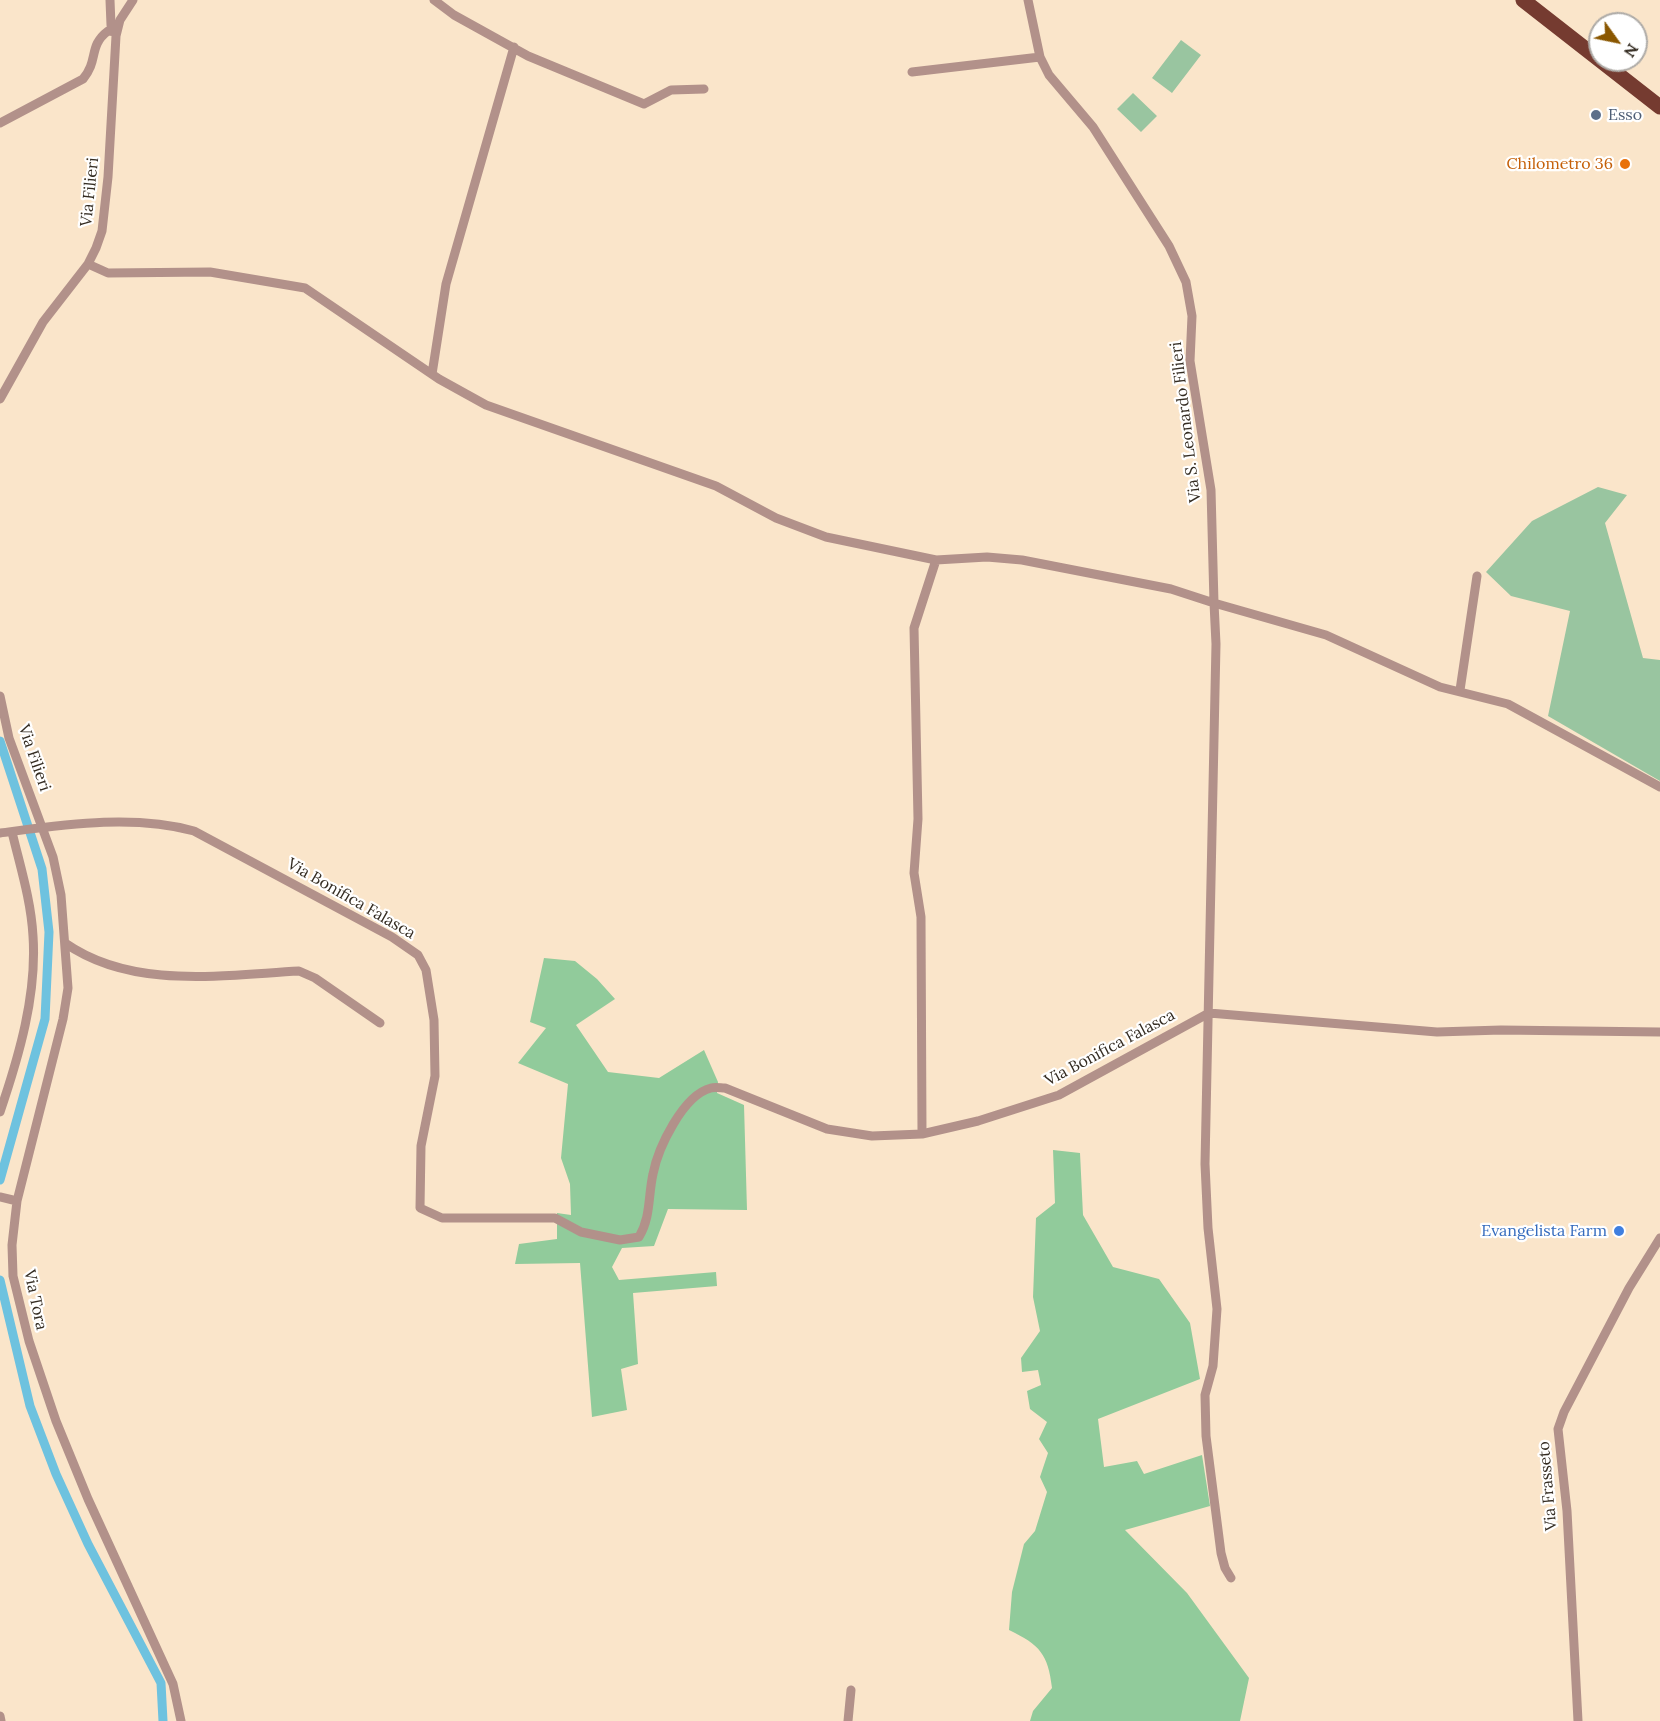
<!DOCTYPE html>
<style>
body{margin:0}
#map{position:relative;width:1660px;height:1721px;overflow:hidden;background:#fae5ca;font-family:Lora,serif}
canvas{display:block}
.north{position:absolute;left:1588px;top:12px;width:60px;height:60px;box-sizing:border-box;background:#fff;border:2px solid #aeaba7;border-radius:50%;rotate:123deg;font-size:16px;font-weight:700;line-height:24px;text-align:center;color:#342c22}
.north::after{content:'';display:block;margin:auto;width:21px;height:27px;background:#8a5701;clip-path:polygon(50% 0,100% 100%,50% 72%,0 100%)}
</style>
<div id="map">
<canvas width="1660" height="1721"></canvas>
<div class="north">N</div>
</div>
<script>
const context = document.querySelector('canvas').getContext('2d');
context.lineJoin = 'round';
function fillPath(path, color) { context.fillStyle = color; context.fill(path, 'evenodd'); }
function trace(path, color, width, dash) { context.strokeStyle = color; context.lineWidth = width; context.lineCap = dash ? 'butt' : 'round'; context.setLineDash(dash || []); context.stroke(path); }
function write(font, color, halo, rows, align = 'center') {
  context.font = font + ' Lora,serif'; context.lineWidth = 4.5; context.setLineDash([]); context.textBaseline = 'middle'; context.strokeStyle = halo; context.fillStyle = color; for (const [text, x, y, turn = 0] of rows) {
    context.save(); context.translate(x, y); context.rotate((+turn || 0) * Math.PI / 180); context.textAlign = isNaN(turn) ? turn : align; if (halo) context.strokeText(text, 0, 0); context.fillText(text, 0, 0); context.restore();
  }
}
fillPath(new Path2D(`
 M1181,40L1201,55L1172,93L1152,78Z
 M1133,93L1157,116L1141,132L1117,109Z
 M1598,487L1627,495L1605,523L1643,658L1660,660V781L1548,716L1570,611L1511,596L1486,572L1532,521Z`), '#99c5a0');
fillPath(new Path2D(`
 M544,958L575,961L597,979L615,999L576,1025L608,1072L659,1078L704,1050L718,1082L717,1093L744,1105L747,1210L668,1209L654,1246L622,1248L612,1267L619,1280L716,1272L717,1286L633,1293L638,1364L621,1369L627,1410L592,1417L580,1263L515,1264L519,1244L557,1239V1213L571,1215L570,1184L561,1158L568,1084L518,1063L546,1028L530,1022Z
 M1053,1150L1080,1153L1083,1215L1113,1267L1159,1279L1190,1323L1200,1379L1098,1419L1104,1467L1137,1461L1144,1474L1202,1455L1210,1506L1125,1530L1187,1593L1249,1678L1240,1721H1030L1033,1711L1052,1688C1048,1654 1040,1645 1009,1630L1012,1592L1024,1544L1035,1531L1047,1492L1040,1477L1048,1453L1039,1439L1047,1422L1030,1409L1027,1391L1041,1385L1038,1370L1022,1372L1021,1358L1040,1331L1033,1297L1036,1218L1055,1203Z`), '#91cb9b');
trace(new Path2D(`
 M0,741L42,869L49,932L45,1019L0,1180
 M0,1280L30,1406L56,1474L88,1544L161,1683L163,1721`), '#6ec2df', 9);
trace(new Path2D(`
 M110,0L111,25L117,32
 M434,0L454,15L528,56L644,104L671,90L704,89
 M1028,0L1040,57L1049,75L1093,127L1169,246L1186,282L1192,316L1190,361L1211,490L1214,603L1326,635L1440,687L1508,704L1660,787
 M912,72L1040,57
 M0,123L83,79C99,60 88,46 108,31L117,32
 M88,264L108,273L210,272L305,288L439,379L486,405L716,486L776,518L826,537L936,560L987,557L1022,560L1171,589L1214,603L1216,644L1205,1164L1208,1228L1217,1309L1213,1366L1205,1395L1206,1436L1221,1553L1225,1568L1231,1578
 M432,374L446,284L514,47
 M0,399L43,322L88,264L96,248L102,231L108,177L116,36L120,20L133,0
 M1460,690L1477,576
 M0,696L9,738L53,857L61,895L68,988L63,1019L17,1201L12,1245L13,1276L29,1341L56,1421L88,1499L173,1684L181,1721
 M0,833C62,825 132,814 194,831L392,937L418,955L426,970L434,1020L435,1076L421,1146L420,1208L442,1218H555L581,1232L620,1240L639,1237C651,1217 648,1196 653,1174C658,1148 683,1095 711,1088C715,1087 721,1088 725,1088L827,1129L872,1136L922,1134L978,1121L1059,1095L1209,1013L1437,1032L1501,1030L1660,1032
 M65,943C132,990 223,975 299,971L315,978L380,1023
 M0,1112C19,1056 37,995 33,936C31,900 20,866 12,832
 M922,1134L921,917L914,873L918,819L914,628L936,560
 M0,1197L17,1201
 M0,1716L1,1721
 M848,1721L851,1690
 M1578,1721L1567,1511L1558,1429L1564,1412L1629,1288L1660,1238`), '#b2918a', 9);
trace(new Path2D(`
 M1523,0L1660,107`), '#753b30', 15);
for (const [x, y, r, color] of [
 [1596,115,6,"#5c6f8a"],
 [1625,164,6,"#e8710a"],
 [1619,1231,6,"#3f7fe0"]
]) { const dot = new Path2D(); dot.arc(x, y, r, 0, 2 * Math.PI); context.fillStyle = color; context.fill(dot); trace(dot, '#fff', 2); }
write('16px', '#4e5e75', '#fff', [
 ["Esso",1608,115]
], 'left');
write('16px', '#c56008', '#fff', [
 ["Chilometro 36",1613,164]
], 'right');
write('16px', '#342c22', '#fff', [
 ["Via Filieri",90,192,-84],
 ["Via S. Leonardo Filieri",1186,422,-97],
 ["Via Filieri",34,758,71],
 ["Via Bonifica Falasca",351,899,30],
 ["Via Bonifica Falasca",1110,1048,-28],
 ["Via Tora",35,1300,78],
 ["Via Frasseto",1548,1486,-95]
]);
write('16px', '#366cbe', '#fff', [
 ["Evangelista Farm",1607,1231]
], 'right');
</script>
